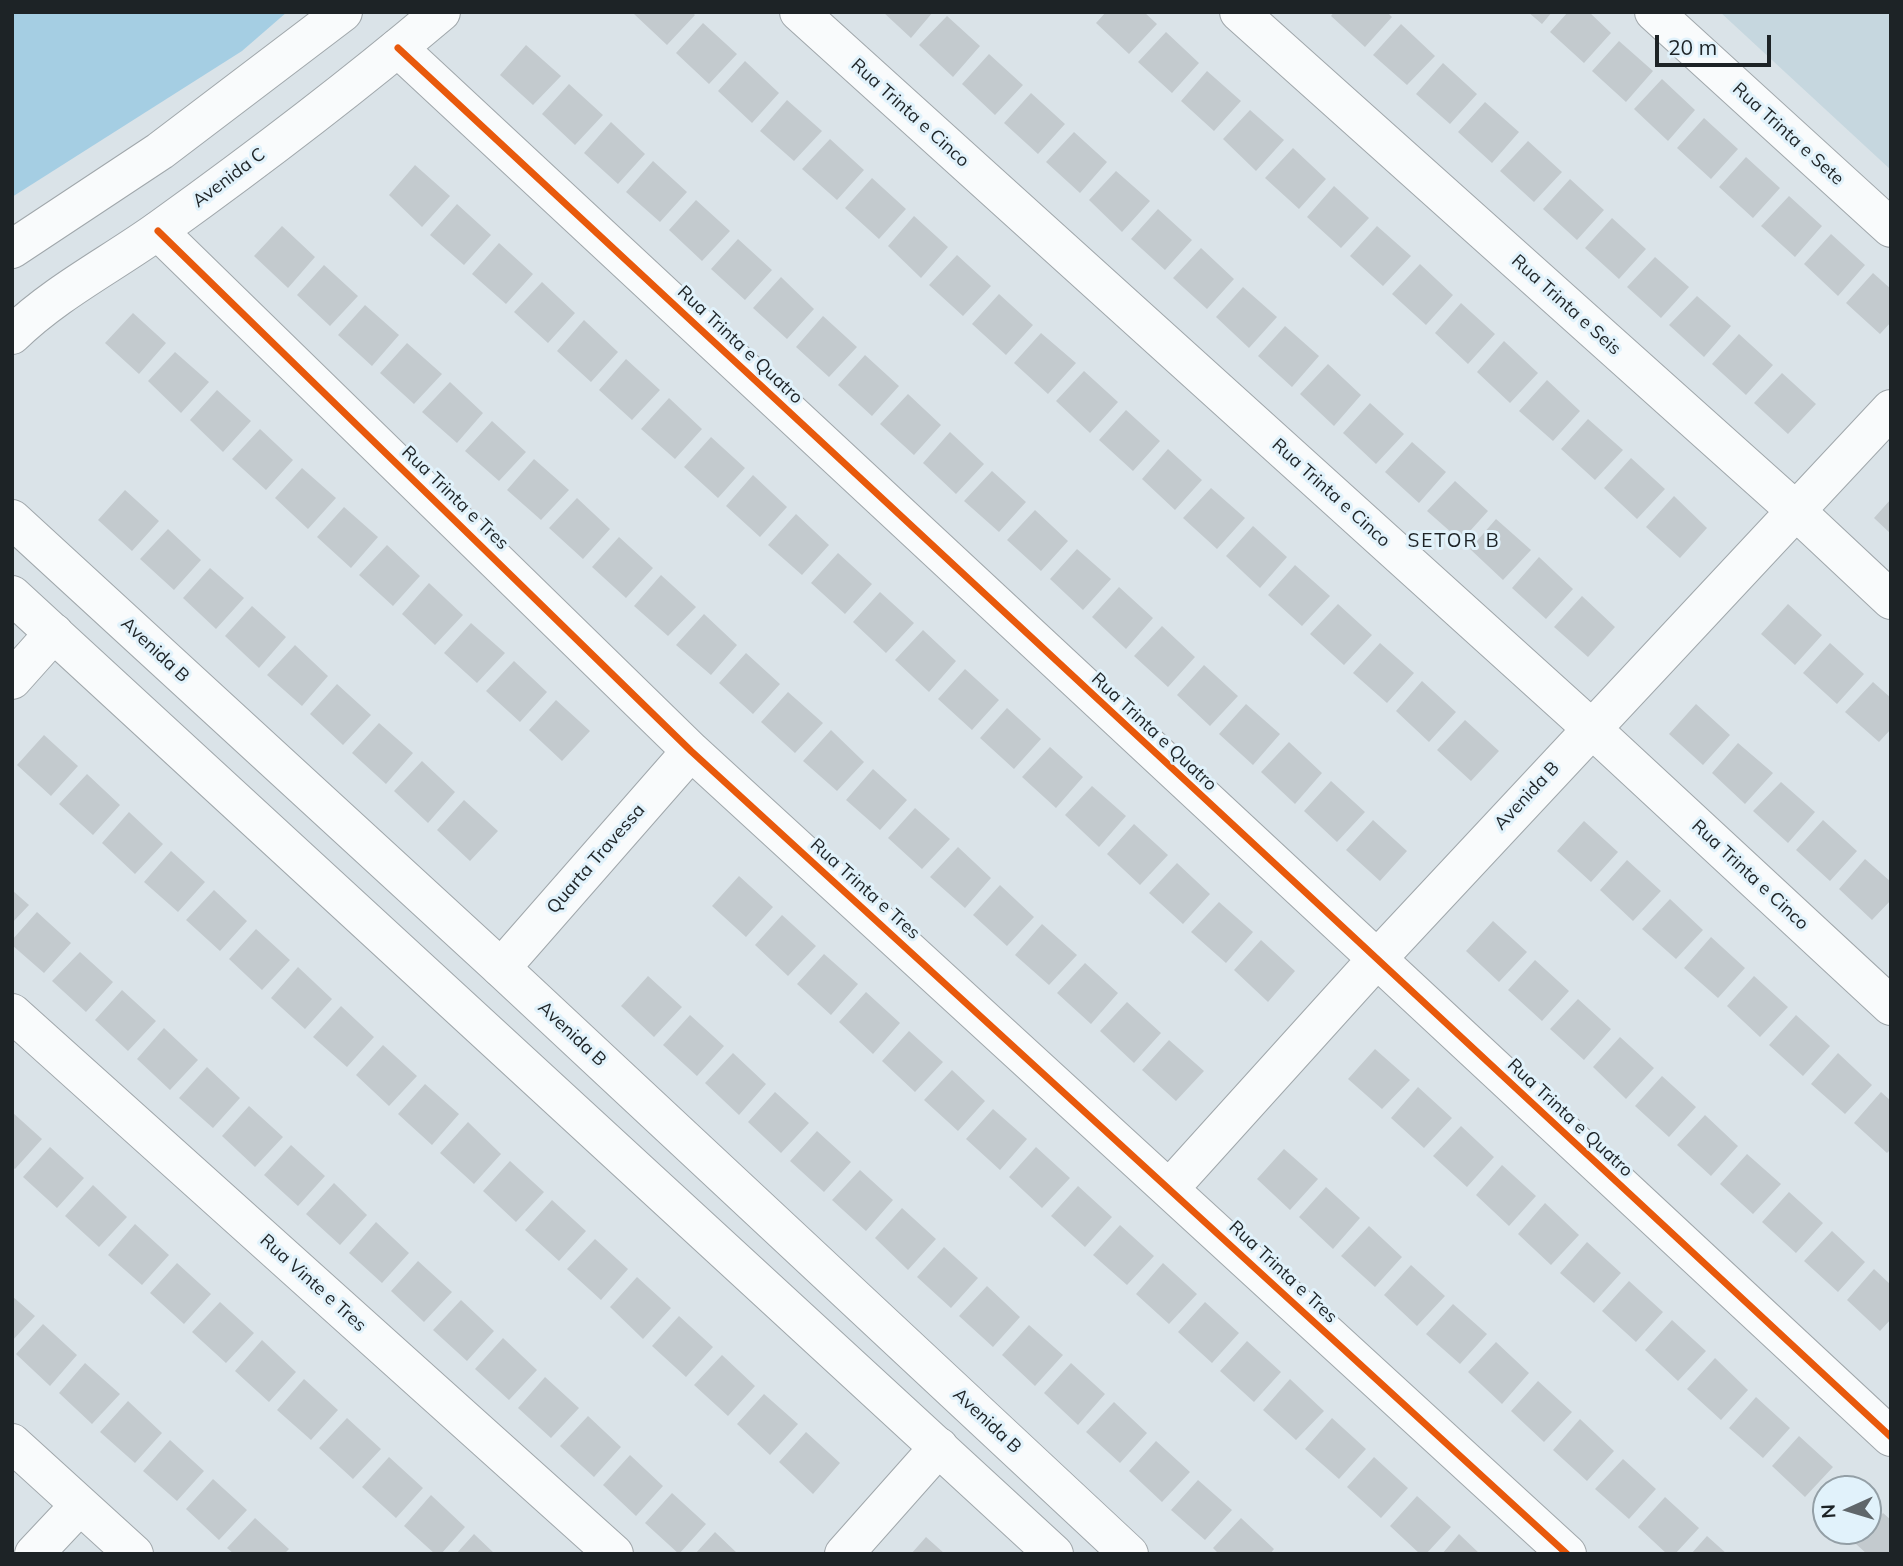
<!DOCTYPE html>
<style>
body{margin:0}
#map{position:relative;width:1903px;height:1566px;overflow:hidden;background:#dae3e8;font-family:Mulish,sans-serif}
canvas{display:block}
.frame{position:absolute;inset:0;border:14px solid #1d2326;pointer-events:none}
.north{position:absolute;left:1812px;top:1475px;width:70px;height:70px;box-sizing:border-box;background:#e1f2fb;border:2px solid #939fa6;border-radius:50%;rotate:266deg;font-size:19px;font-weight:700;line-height:28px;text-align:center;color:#1d2326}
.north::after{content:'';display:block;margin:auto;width:24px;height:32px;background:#5f666a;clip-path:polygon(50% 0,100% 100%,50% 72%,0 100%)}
.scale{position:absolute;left:1655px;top:35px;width:116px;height:32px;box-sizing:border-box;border:4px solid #1d2326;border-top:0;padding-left:9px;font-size:21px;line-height:24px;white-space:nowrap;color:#1d2326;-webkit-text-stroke:5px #e1f2fb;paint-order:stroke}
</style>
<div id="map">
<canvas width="1903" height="1566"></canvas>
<div class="frame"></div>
<div class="north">N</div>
<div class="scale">20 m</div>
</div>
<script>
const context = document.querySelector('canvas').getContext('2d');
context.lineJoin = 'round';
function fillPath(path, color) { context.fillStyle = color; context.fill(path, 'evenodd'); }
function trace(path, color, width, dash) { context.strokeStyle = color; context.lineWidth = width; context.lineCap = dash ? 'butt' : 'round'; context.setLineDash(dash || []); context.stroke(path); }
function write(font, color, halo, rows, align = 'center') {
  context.font = font + ' Mulish,sans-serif'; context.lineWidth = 6; context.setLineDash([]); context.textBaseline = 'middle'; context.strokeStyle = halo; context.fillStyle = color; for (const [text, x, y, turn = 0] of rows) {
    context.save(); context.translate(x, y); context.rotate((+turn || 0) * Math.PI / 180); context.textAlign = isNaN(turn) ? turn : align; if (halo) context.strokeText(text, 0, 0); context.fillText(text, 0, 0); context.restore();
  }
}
fillPath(new Path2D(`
 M1720,12H1891V170Z`), '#c6d7df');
fillPath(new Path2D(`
 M12,12H287L242,51L12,197Z`), '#a5cee3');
fillPath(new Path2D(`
 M635,12H692L695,15L667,45L634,14Z
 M883,12H933L911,38Z
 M1106,12H1144L1157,24L1129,54L1096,23Z
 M1334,12H1387L1392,17L1365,47L1331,16Z
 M1528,12H1552L1542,24Z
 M1568,12H1589L1611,33L1584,63L1550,32Z
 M947,16L980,46L953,77L919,45Z
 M703,23L737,54L709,84L676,53Z
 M1401,24L1435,56L1407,85L1373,55Z
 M1166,32L1199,63L1172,93L1138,62Z
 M1619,41L1653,71L1626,102L1592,71Z
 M526,45L561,76L533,105L500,75Z
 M989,54L1023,85L995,115L962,84Z
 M745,61L779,93L752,123L718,91Z
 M1443,63L1477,94L1450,124L1416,94Z
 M1207,71L1241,101L1214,131L1181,101Z
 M1662,79L1695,110L1668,141L1634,109Z
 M569,84L603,115L575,145L542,114Z
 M1031,93L1065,124L1038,154L1004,123Z
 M787,100L822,131L794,161L760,131Z
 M1485,102L1519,132L1492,163L1458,132Z
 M1250,110L1284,140L1256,171L1223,139Z
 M1704,118L1738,149L1711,179L1677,148Z
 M611,122L645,154L618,184L584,153Z
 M1074,132L1107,162L1080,193L1046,162Z
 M830,139L864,170L837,200L802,169Z
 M1528,141L1562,172L1534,202L1500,171Z
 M1293,148L1326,179L1299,209L1265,178Z
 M1746,157L1780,188L1753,218L1719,187Z
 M653,161L687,192L660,222L626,192Z
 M415,165L450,196L422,227L389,195Z
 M1116,171L1150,201L1122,232L1089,200Z
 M872,178L906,209L879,239L845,208Z
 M1570,179L1604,210L1577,240L1543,209Z
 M1334,186L1369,218L1341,248L1307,217Z
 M1789,196L1822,226L1795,257L1761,226Z
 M696,200L730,231L702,261L669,230Z
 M457,204L491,235L464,265L430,235Z
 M1158,209L1192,240L1165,270L1131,239Z
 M914,216L948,247L921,278L888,246Z
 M1612,218L1646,249L1619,279L1585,248Z
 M282,226L315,257L288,288L254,256Z
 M1377,226L1411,256L1383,286L1350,256Z
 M1831,234L1865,265L1838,296L1804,264Z
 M738,239L772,270L745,300L711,269Z
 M499,243L533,274L506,304L472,274Z
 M1201,248L1234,279L1207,309L1173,278Z
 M957,255L991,286L963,316L929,285Z
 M1655,257L1689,287L1661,318L1627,287Z
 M1420,264L1453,295L1426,325L1392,294Z
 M324,265L358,296L330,326L297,295Z
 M1873,273L1891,289V322L1880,334L1846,303Z
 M781,277L814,309L787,339L753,308Z
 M542,282L575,313L548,343L514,312Z
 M1243,287L1277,317L1249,348L1216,317Z
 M999,294L1033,325L1006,355L972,324Z
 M1697,296L1731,326L1704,357L1669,325Z
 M1461,303L1495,334L1468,364L1435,333Z
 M365,305L399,335L372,366L338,335Z
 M133,313L166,343L139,374L105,343Z
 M823,316L857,347L829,377L796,347Z
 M584,320L618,352L591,382L557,351Z
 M1285,326L1319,356L1292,387L1258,356Z
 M1041,333L1076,363L1048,394L1014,363Z
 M1739,334L1773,365L1746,395L1712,364Z
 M1504,341L1538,373L1510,403L1477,372Z
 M407,343L442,374L414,404L380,373Z
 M175,352L209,382L181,413L148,381Z
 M865,355L899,386L872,416L838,385Z
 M626,359L660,390L632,420L599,390Z
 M1328,364L1361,395L1334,426L1300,394Z
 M1084,371L1118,402L1090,433L1056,401Z
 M1782,373L1816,404L1788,434L1754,403Z
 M1547,380L1580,411L1553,441L1519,411Z
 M450,382L483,413L457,443L422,412Z
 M217,390L251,421L223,452L190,420Z
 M908,394L941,425L914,455L880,424Z
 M669,398L702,429L675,459L641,429Z
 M1370,403L1404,434L1376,464L1343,433Z
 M1126,410L1160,441L1133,471L1099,440Z
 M1588,419L1623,450L1595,480L1561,449Z
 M492,421L526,452L499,481L465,451Z
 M260,429L293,460L266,490L232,459Z
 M950,432L984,464L956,494L923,463Z
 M711,437L745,468L718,498L684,467Z
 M1412,442L1446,472L1419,503L1385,472Z
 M1168,449L1202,480L1175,510L1142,479Z
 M1631,458L1665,489L1637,519L1604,488Z
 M534,459L569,490L541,520L507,490Z
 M302,468L336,498L308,529L275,498Z
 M992,471L1026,502L999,532L964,501Z
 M753,475L787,507L760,537L726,506Z
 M1455,481L1488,511L1461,541L1427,511Z
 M1211,488L1245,518L1217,549L1183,518Z
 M125,490L159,521L132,551L98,520Z
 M1674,496L1707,528L1680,558L1646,527Z
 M577,498L610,529L583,559L549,528Z
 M1891,499V534L1874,518Z
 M344,507L378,537L351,568L317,537Z
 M1035,510L1068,541L1041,571L1007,540Z
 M796,514L829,545L802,575L768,545Z
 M1496,519L1531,550L1503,580L1470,549Z
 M1253,526L1287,557L1260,588L1226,556Z
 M168,529L201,560L174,590L140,559Z
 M619,537L653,568L626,598L592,567Z
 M387,545L420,576L393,606L359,575Z
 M1077,549L1111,579L1083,610L1050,579Z
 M838,553L872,584L845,614L811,583Z
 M1539,557L1573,589L1546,619L1512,588Z
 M1295,565L1330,596L1302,626L1268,595Z
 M210,568L244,598L216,629L183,598Z
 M661,575L696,607L668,636L634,606Z
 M429,583L463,615L435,645L402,614Z
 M1119,587L1153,618L1126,649L1092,617Z
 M880,592L914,623L886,653L853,622Z
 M1582,596L1615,627L1588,657L1554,627Z
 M1338,604L1372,635L1344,665L1310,634Z
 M1788,604L1822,635L1795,665L1761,634Z
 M252,606L286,637L259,668L225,636Z
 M704,614L737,645L711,675L676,645Z
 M471,623L505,653L477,683L444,653Z
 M1162,626L1195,657L1168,687L1134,656Z
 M923,630L956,661L929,692L895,660Z
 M1380,643L1414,673L1387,703L1353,673Z
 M1830,643L1864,674L1837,704L1803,673Z
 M295,645L328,676L302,706L267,675Z
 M746,653L780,684L753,714L719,683Z
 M514,661L547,692L520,722L486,691Z
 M1204,665L1238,696L1210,726L1177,695Z
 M965,669L999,700L972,730L938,699Z
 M1422,681L1456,712L1429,742L1396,711Z
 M1873,682L1891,698V729L1879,742L1845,712Z
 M337,684L371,715L343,745L310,714Z
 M788,692L823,723L795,753L761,722Z
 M556,700L590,731L562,761L529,730Z
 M1246,704L1280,734L1253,765L1219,734Z
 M1696,704L1730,735L1703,765L1669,734Z
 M1007,708L1041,739L1014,769L980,738Z
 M1465,720L1499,751L1471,781L1437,750Z
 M379,723L413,753L386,784L352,753Z
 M831,730L864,762L837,791L803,761Z
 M44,735L78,766L51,796L17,765Z
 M1289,742L1322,773L1295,804L1261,772Z
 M1738,743L1773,773L1745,804L1712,773Z
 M1050,747L1083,777L1056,808L1022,777Z
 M422,761L455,792L428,823L394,791Z
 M873,769L907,800L880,830L846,800Z
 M87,774L120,805L93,835L59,804Z
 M1331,781L1365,812L1337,842L1304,811Z
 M1781,782L1815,812L1788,843L1753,811Z
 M1092,786L1126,816L1099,847L1065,815Z
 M464,800L498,831L470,861L437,830Z
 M915,808L950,839L922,869L888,838Z
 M129,812L163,844L135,874L102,843Z
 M1373,820L1407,851L1380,881L1346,850Z
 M1823,820L1857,851L1830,881L1796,850Z
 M1584,821L1618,852L1591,882L1557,851Z
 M1134,824L1168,855L1140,885L1107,854Z
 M958,847L991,878L965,908L930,877Z
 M171,851L205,882L178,912L144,882Z
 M1865,859L1891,882V900L1872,920L1839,889Z
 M1627,860L1661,891L1633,921L1600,890Z
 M1177,863L1210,894L1183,924L1149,893Z
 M739,876L773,907L746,937L712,906Z
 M1000,885L1034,917L1007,946L973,915Z
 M12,890L29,905L12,923Z
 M214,890L247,921L220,951L186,920Z
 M1670,899L1703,930L1676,959L1642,929Z
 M1219,902L1253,932L1226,963L1191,932Z
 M37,912L71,943L44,973L12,945V940Z
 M782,915L816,946L788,976L755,945Z
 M1493,921L1527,952L1499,982L1466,951Z
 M1042,924L1077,955L1049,985L1015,955Z
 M256,929L290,960L262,990L229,959Z
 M1711,937L1745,968L1718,998L1684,968Z
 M1261,940L1295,971L1268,1002L1234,970Z
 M80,952L113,982L86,1012L52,981Z
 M824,954L858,984L831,1015L797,984Z
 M1535,960L1569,991L1542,1021L1508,990Z
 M1085,963L1118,993L1091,1024L1057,993Z
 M298,967L332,999L305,1029L271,998Z
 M648,976L682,1007L654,1037L621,1006Z
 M1754,976L1788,1007L1760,1037L1727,1006Z
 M122,990L156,1021L128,1051L95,1020Z
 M866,992L900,1023L873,1054L839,1022Z
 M1578,999L1611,1029L1584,1060L1550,1029Z
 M1127,1002L1161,1033L1134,1063L1100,1031Z
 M341,1006L374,1037L347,1067L313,1037Z
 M690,1015L724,1046L697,1076L663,1045Z
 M1796,1015L1830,1046L1803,1076L1769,1045Z
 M164,1028L198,1060L170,1090L137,1059Z
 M909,1031L943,1062L915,1092L882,1061Z
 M1620,1037L1654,1068L1626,1099L1593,1067Z
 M1169,1040L1204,1071L1176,1101L1142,1070Z
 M383,1045L417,1076L389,1106L356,1075Z
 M1375,1049L1410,1080L1382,1109L1348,1079Z
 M733,1053L766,1084L739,1115L705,1083Z
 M1838,1053L1872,1085L1845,1114L1811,1084Z
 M207,1067L240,1098L213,1128L179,1098Z
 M952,1070L985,1101L958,1131L924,1100Z
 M1662,1076L1696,1107L1669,1137L1635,1106Z
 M425,1084L459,1114L432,1145L398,1114Z
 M1418,1087L1452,1118L1424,1148L1391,1118Z
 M775,1092L809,1123L781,1153L748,1122Z
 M1881,1092L1891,1101V1149L1887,1153L1854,1123Z
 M249,1106L283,1137L255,1167L222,1136Z
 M993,1109L1027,1139L1000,1170L966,1139Z
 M12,1112L42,1139L15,1169L12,1167Z
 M1705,1115L1738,1146L1711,1176L1677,1145Z
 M468,1122L501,1154L474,1184L440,1153Z
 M1461,1126L1494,1157L1467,1187L1433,1156Z
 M817,1131L851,1162L824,1192L790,1161Z
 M291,1145L325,1176L298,1206L264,1175Z
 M50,1147L84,1178L57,1208L23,1177Z
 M1036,1147L1070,1178L1042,1208L1009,1177Z
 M1284,1149L1318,1179L1290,1210L1257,1179Z
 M1747,1154L1781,1184L1753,1214L1720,1184Z
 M510,1161L544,1192L516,1222L483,1191Z
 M1502,1165L1536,1196L1509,1226L1476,1195Z
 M860,1170L893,1200L866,1231L832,1200Z
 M334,1183L367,1215L340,1245L306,1214Z
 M93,1185L127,1217L99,1247L65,1216Z
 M1078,1186L1112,1217L1085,1247L1051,1216Z
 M1326,1187L1360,1218L1333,1249L1299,1217Z
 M1789,1192L1823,1223L1796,1253L1762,1222Z
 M552,1200L586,1231L559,1261L525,1230Z
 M1545,1203L1579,1235L1551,1265L1518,1234Z
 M902,1208L936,1239L908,1270L875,1238Z
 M376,1222L409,1253L382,1283L349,1253Z
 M135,1224L169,1255L142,1285L108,1255Z
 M1120,1225L1154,1256L1127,1285L1093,1255Z
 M1369,1226L1402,1257L1375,1287L1341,1256Z
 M1832,1231L1865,1262L1838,1292L1804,1261Z
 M595,1239L628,1269L601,1300L567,1269Z
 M1587,1242L1621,1273L1594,1303L1560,1273Z
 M944,1247L978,1278L951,1308L917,1277Z
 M418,1261L452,1292L424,1322L391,1291Z
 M177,1263L211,1294L184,1324L150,1293Z
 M1163,1263L1197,1294L1169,1324L1136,1294Z
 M1411,1265L1445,1296L1417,1326L1384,1295Z
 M1874,1269L1891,1285V1319L1880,1331L1847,1300Z
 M637,1277L671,1308L643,1339L610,1307Z
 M1629,1281L1663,1312L1636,1342L1602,1311Z
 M987,1286L1020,1317L993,1347L959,1316Z
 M12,1296L35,1316L12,1341Z
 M461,1300L494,1331L467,1361L433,1330Z
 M220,1302L254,1333L226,1363L192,1332Z
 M1205,1302L1239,1333L1212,1363L1178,1332Z
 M1453,1304L1487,1334L1460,1364L1426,1334Z
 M679,1316L713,1347L686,1377L652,1346Z
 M1672,1320L1706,1351L1678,1381L1645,1350Z
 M43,1324L77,1355L50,1386L16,1354Z
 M1029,1325L1063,1355L1035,1386L1002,1355Z
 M503,1338L537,1370L509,1400L475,1369Z
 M262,1340L296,1372L269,1402L235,1371Z
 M1247,1341L1281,1372L1254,1402L1220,1371Z
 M1496,1342L1529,1373L1502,1404L1468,1372Z
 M722,1355L755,1386L728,1416L694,1385Z
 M1715,1358L1748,1390L1721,1420L1687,1389Z
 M85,1363L120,1394L92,1424L59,1393Z
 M1071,1363L1105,1394L1078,1425L1044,1393Z
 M545,1377L579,1408L551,1438L518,1408Z
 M304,1379L338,1410L311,1440L277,1410Z
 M1290,1379L1324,1411L1296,1440L1263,1410Z
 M1538,1381L1572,1412L1544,1442L1511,1411Z
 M764,1394L798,1424L770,1455L737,1424Z
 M1756,1397L1790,1428L1763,1458L1729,1428Z
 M128,1401L162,1433L135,1463L100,1432Z
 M1114,1402L1147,1433L1120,1463L1086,1432Z
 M588,1416L621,1447L594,1477L560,1446Z
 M347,1418L381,1449L353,1479L319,1448Z
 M1332,1418L1366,1449L1339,1479L1305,1449Z
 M1580,1419L1614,1451L1587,1481L1553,1450Z
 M806,1432L840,1463L813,1494L779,1462Z
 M1799,1436L1833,1467L1805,1497L1772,1466Z
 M170,1440L204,1471L177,1501L143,1471Z
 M1156,1441L1190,1472L1162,1502L1129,1471Z
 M630,1455L663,1486L636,1516L603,1485Z
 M389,1457L423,1488L396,1518L362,1487Z
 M1374,1457L1408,1488L1381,1518L1347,1487Z
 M1623,1459L1656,1489L1629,1519L1595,1489Z
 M1841,1475L1857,1489H1828Z
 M213,1479L247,1510L219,1540L186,1509Z
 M1198,1480L1232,1510L1205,1540L1171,1510Z
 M1826,1492V1516L1814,1505Z
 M672,1493L706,1524L679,1554L645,1523Z
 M431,1495L465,1527L441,1554H435L404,1526Z
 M1417,1496L1451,1527L1426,1554H1420L1390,1526Z
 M1665,1497L1699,1528L1675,1554H1667L1638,1527Z
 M1883,1513L1891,1520V1554H1867L1856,1544Z
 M255,1518L289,1549L284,1554H234L227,1548Z
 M1241,1518L1274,1549L1270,1554H1219L1213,1548Z
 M715,1532L738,1554H695Z
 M474,1534L495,1554H456Z
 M1459,1534L1480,1554H1442Z
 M1707,1536L1727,1554H1691Z
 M926,1537L945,1554H911Z`), '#c3cace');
const minor = new Path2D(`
 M799,12L1591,728L1891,1006
 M1239,12L1795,510L1891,600
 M1654,12L1891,228
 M398,48L1891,1437
 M158,231L691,751L1567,1554
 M12,680L54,633
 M501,968L691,751
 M12,1013L614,1554
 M1169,1189L1376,960L1891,409
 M12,1443L134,1554
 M34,1554L80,1505
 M844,1554L939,1447`);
const tertiary = new Path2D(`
 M12,249L160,151L343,12
 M12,335C55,293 110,265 159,230C255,161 350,89 441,12
 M12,519L501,968L1129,1554
 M12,595L1054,1554`);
trace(minor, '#a0a7ab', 40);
trace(tertiary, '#a0a7ab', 40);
trace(minor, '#f9fbfc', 38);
trace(tertiary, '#f9fbfc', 38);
trace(new Path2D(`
 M398,48L1891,1437
 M158,231L691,751L1567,1554`), '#e8590c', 7);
write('18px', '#1d2326', '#e1f2fb', [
 ["Rua Trinta e Cinco",910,113,42],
 ["Rua Trinta e Sete",1788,134,42],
 ["Avenida C",229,178,-37],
 ["Rua Trinta e Seis",1566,305,42],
 ["Rua Trinta e Quatro",740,345,43],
 ["Rua Trinta e Cinco",1331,493,42],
 ["Rua Trinta e Tres",455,498,44],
 ["Avenida B",155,650,43],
 ["Rua Trinta e Quatro",1154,732,43],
 ["Avenida B",1527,796,-47],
 ["Quarta Travessa",596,859,-49],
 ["Rua Trinta e Cinco",1750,875,43],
 ["Rua Trinta e Tres",865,889,42],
 ["Avenida B",572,1034,43],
 ["Rua Trinta e Quatro",1570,1118,43],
 ["Rua Trinta e Tres",1283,1272,43],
 ["Rua Vinte e Tres",313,1283,42],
 ["Avenida B",987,1421,43]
]);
context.letterSpacing = '2px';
write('19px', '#1d2326', '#e1f2fb', [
 ["SETOR B",1454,541]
]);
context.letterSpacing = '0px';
</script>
